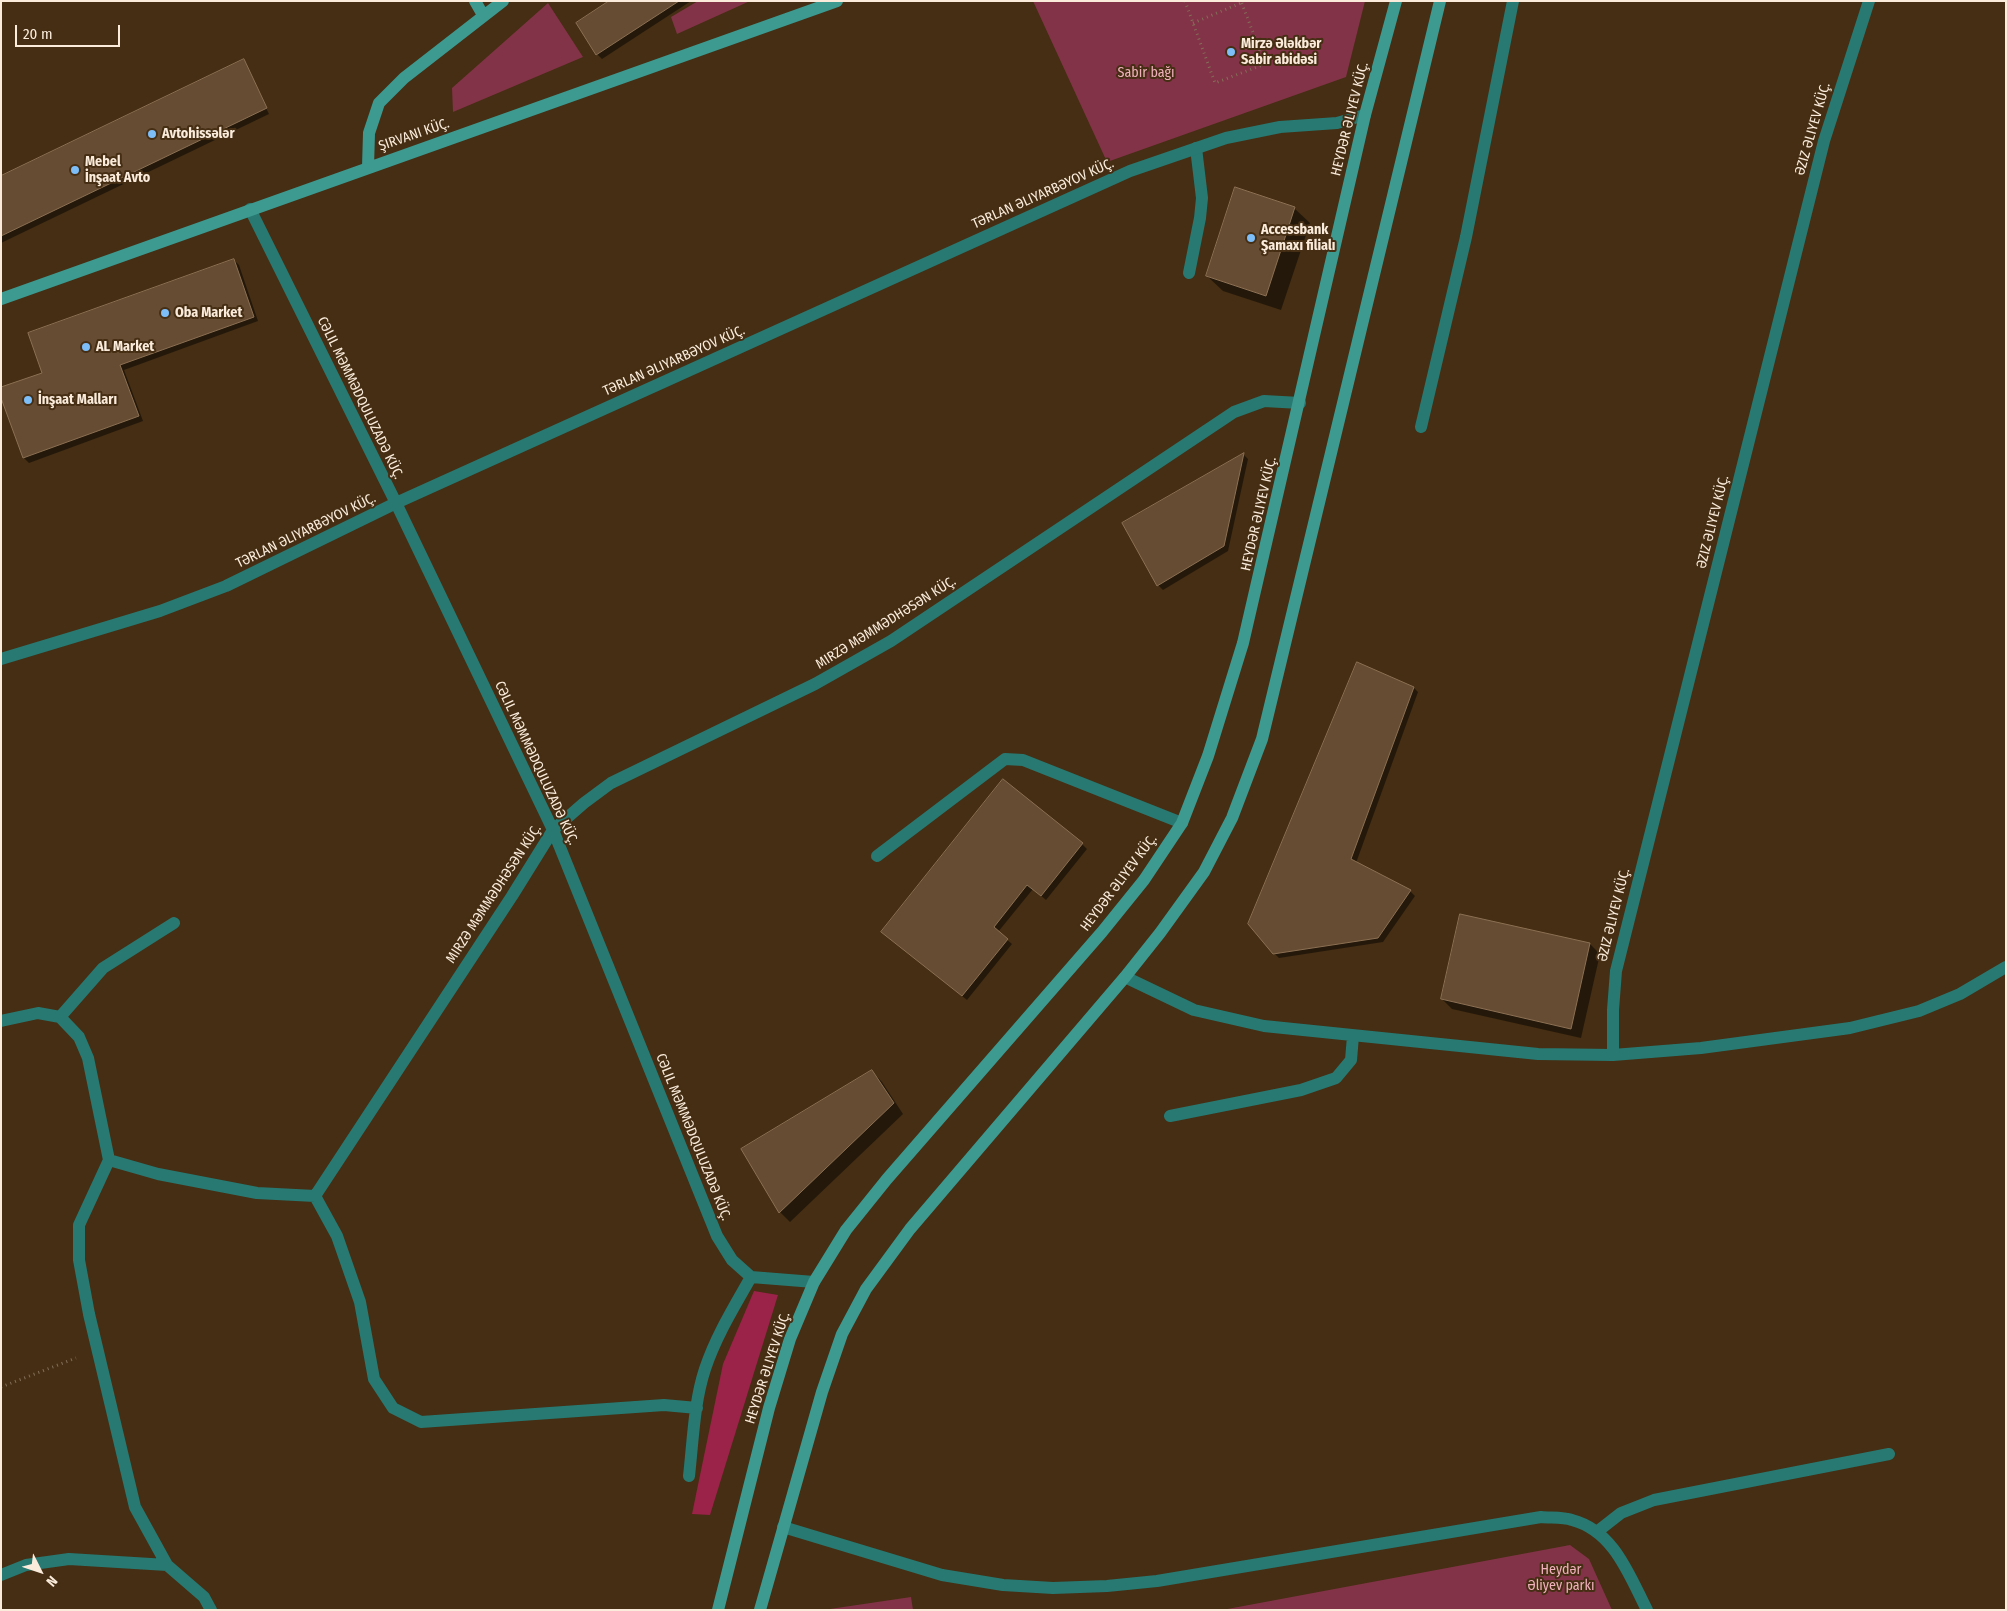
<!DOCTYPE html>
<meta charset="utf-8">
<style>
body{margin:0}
#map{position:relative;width:2007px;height:1611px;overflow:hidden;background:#452e13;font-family:"Fira Sans Condensed",sans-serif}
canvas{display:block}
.frame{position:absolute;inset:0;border:2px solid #faebdb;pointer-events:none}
.north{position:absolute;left:15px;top:1546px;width:50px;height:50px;-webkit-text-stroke:4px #452e13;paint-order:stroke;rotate:131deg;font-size:14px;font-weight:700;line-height:20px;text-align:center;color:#faebdb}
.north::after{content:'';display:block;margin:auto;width:18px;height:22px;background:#faebdb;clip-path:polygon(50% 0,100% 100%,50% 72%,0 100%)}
.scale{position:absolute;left:15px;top:25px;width:105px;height:22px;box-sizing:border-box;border:2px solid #faebdb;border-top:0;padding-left:6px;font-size:15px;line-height:18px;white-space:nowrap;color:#faebdb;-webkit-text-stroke:4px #452e13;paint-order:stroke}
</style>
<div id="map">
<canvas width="2007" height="1611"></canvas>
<div class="frame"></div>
<div class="north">N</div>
<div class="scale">20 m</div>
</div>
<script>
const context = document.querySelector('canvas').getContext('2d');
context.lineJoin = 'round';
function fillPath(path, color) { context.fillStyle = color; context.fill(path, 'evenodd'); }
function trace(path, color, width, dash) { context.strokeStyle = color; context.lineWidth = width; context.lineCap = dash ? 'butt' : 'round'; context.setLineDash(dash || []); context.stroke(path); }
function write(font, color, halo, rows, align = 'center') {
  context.font = font + ' "Fira Sans Condensed",sans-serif'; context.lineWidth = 4; context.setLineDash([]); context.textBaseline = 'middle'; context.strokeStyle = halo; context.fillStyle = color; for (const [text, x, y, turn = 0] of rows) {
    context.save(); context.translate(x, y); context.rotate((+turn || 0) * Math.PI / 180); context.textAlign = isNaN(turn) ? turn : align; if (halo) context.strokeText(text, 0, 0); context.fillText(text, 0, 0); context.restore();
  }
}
fillPath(new Path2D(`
 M698,1H750L677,34L671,17Z
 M1033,1H1365L1346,77L1107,162Z
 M548,3L583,57L453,112L452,88Z
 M1570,1545L1589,1559L1612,1610H1222Z
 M911,1597L913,1610H823Z`), '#823347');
fillPath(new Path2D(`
 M754,1291L778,1295L710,1515L692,1514L723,1364Z`), '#9b2249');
fillPath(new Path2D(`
 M611,1H691L602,59L597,54Z
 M243,60L247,64H245L269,114L1,243V177Z
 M1294,208L1310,223L1281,310L1223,291L1207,276Z
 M234,260L239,265L258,321L124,370L143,421L29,463L24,458L1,394L44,373Z
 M1243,454L1248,459L1228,551L1163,590L1158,585Z
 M1414,688L1418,692L1356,863L1410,891L1415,896L1383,942L1279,958L1274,953Z
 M1082,844L1087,849L1046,900L1033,889L998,932L1012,944L967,1000L887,936Z
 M1590,944L1600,954L1581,1038L1452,1009L1442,999Z
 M872,1071L882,1082L903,1114L790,1222L780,1212L742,1150Z`), '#0007');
const building = new Path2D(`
 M609,1H679L596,55L576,23Z
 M244,59L267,108L1,236V176Z
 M1235,187L1295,207L1266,296L1206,276Z
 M234,259L254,317L120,365L139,416L23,458L1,398V387L42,373L28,333Z
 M1244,453L1224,546L1157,586L1122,523Z
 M1357,662L1414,687L1351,859L1411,890L1378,938L1273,954L1248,924Z
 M1003,779L1083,843L1041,896L1027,885L994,927L1008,939L962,996L881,932Z
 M1460,914L1590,943L1571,1029L1441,999Z
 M872,1070L894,1103L779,1213L741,1149Z`);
fillPath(building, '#664c32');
trace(building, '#8b7054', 1);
trace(new Path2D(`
 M1185,1L1215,83L1265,64L1241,1
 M1193,23L1241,3
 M1,1387L76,1358`), '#836f58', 3, [1, 4]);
trace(new Path2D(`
 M1189,273L1200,218L1202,198L1196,148
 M877,856L1005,759L1023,760L1182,823`), '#277972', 12);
trace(new Path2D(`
 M250,209L396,503L553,830L717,1236L732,1260L751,1277L814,1282
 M1421,427L1466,237L1513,1
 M1,659L160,611L226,586L396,503L1130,171L1226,138L1280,127L1337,123L1365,115
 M1125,977L1194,1010L1264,1026L1538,1054L1613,1055L1701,1048L1850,1028L1919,1011L1960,994L2006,967
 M60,1017L103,968L174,923
 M1,1021L38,1013L60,1017L79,1037L88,1058L109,1160L158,1174L257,1193L315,1196L512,896L553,830L584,803L611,783L815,684L891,641L1234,412L1264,401L1300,403
 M1613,1055V1010L1616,971L1824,141L1869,1
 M1170,1116L1301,1090L1336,1078L1351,1060L1353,1036
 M109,1160L79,1225V1260L89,1314L135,1507L167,1565L204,1597L211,1610
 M315,1196L337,1236L360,1302L374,1379L393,1408L421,1422L664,1405L697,1408
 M689,1476C693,1441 694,1402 705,1369C716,1336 734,1307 751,1277
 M783,1527L942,1575L1003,1585L1053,1588L1107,1586L1157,1581L1541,1517C1551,1518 1563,1517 1572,1520C1614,1531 1629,1575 1647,1610
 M1598,1531L1621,1513L1654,1500L1889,1454
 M1,1575L26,1565L69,1559L167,1565`), '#277972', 12);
trace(new Path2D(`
 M475,1L483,15
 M368,167L369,133L379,103L404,78L503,1
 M1,299L837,1
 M718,1610L769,1408L790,1339L814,1282L846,1230L887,1179L1102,932L1144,880L1182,823L1208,756L1243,643L1365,115L1396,1
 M760,1610L822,1392L842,1334L866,1289L910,1229L1125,977L1160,933L1204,872L1232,818L1262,739L1440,1`), '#3c9a91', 12);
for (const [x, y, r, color] of [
 [1231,52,5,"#7dbef9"],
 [152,134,5,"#7dbef9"],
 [75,170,5,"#7dbef9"],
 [1251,238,5,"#7dbef9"],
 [165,313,5,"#7dbef9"],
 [86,347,5,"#7dbef9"],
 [28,400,5,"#7dbef9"]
]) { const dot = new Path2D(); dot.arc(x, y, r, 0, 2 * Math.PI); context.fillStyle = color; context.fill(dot); trace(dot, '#452e13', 2); }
write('bold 14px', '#faebdb', '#452e13', [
 ["Mirzə Ələkbər",1241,44],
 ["Sabir abidəsi",1241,60],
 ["Avtohissələr",162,134],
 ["Mebel",85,162],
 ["İnşaat Avto",85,178],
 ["Accessbank",1261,230],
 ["Şamaxı filialı",1261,246],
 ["Oba Market",175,313],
 ["AL Market",96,347],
 ["İnşaat Malları",38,400]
], 'left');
write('14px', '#f0b1bc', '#452e13', [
 ["Sabir bağı",1146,73],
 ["Heydər",1561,1570],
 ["Əliyev parkı",1561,1586]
]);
write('14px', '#faebdb', '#452e13', [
 ["HEYDƏR ƏLIYEV KÜÇ.",1350,119,-76],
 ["ƏZIZ ƏLIYEV KÜÇ.",1813,129,-74],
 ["ŞIRVANI KÜÇ.",414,135,-19],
 ["TƏRLAN ƏLIYARBƏYOV KÜÇ.",1043,194,-24],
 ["TƏRLAN ƏLIYARBƏYOV KÜÇ.",674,361,-24],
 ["CƏLIL MƏMMƏDQULUZADƏ KÜÇ.",360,398,64],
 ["HEYDƏR ƏLIYEV KÜÇ.",1259,514,-77],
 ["ƏZIZ ƏLIYEV KÜÇ.",1713,522,-76],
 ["TƏRLAN ƏLIYARBƏYOV KÜÇ.",306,531,-26],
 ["MIRZƏ MƏMMƏDHƏSƏN KÜÇ.",886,623,-32],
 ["CƏLIL MƏMMƏDQULUZADƏ KÜÇ.",536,763,65],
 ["HEYDƏR ƏLIYEV KÜÇ.",1119,883,-53],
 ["MIRZƏ MƏMMƏDHƏSƏN KÜÇ.",494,894,-57],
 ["ƏZIZ ƏLIYEV KÜÇ.",1614,915,-76],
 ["CƏLIL MƏMMƏDQULUZADƏ KÜÇ.",693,1137,68],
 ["HEYDƏR ƏLIYEV KÜÇ.",768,1368,-72]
]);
</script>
